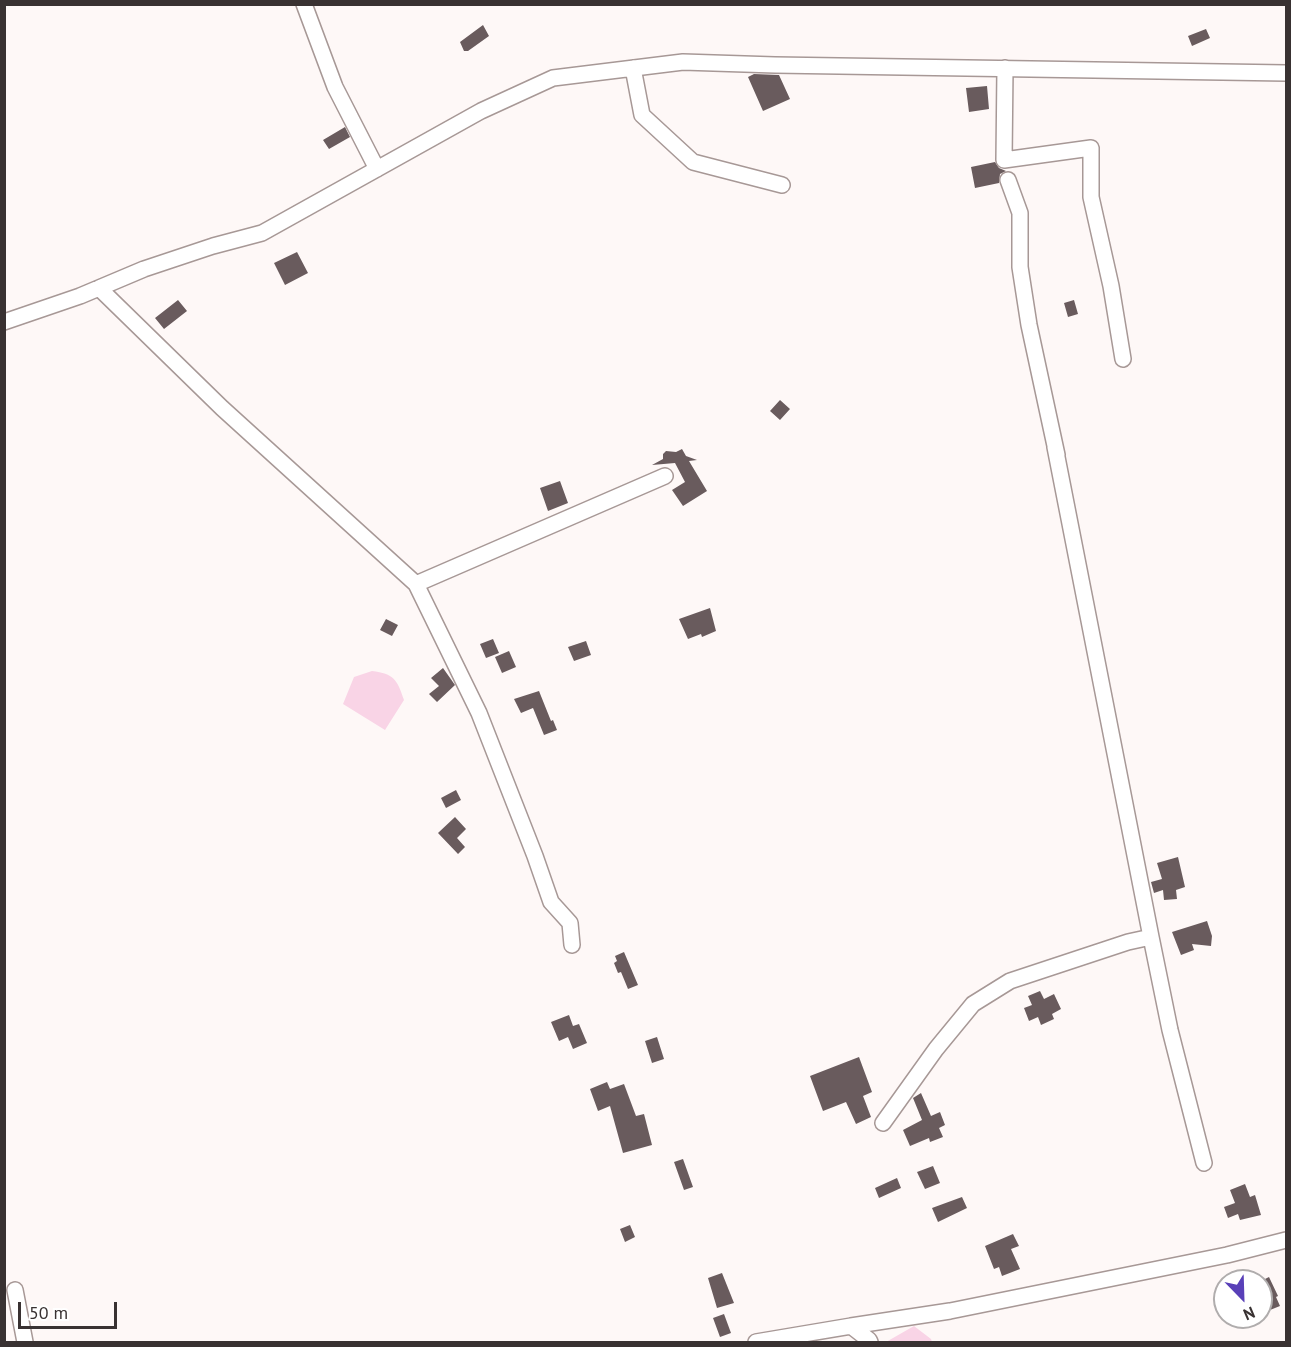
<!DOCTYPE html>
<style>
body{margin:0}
#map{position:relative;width:1291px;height:1347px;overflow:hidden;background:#fef8f7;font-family:"PT Sans",sans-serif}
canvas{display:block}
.frame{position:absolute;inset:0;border:6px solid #393232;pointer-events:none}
.north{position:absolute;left:1213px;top:1269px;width:60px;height:60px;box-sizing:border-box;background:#fff;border:2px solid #b0adad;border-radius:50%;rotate:157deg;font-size:16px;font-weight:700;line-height:24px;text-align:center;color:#393232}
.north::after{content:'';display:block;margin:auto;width:21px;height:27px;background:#5940b8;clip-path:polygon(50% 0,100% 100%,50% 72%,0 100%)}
.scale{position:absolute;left:18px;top:1302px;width:99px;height:27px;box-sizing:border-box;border:3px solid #393232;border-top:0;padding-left:8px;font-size:18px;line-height:21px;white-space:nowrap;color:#393232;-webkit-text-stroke:4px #fff;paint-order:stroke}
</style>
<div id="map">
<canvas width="1291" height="1347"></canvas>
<div class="frame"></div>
<div class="north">N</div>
<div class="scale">50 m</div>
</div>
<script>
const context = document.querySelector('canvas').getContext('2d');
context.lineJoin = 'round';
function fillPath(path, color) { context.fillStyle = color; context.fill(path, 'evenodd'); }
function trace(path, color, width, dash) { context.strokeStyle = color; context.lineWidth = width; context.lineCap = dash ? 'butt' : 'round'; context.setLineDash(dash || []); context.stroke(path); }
fillPath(new Path2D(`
 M372,671C394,674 397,679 404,700L385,730L343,704L354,677Z
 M914,1326L931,1339L932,1342H886Z`), '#f9d4e6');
fillPath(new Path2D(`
 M483,25L489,36L468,51H464L460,42Z
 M1206,29L1210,38L1192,46L1188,36Z
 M754,74L779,75L790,99L763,111L748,77Z
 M987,86L989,109L969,112L966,88Z
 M345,127L350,137L329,149L323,140Z
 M995,162L999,168L1006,171L1000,174L999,183L975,188L971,167Z
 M297,252L308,273L285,285L274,263Z
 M178,300L187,311L164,329L155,318Z
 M1074,300L1078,314L1068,317L1064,303Z
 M780,400L790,409L780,420L770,411Z
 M682,449L686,456L697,460L689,461L707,491L683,506L672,490L685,482L675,463L652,465L663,459V454L666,451L676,452Z
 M560,481L568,503L548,511L540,488Z
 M710,608L716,631L702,637L701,634L688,639L679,619Z
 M386,619L398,625L392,636L380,630Z
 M493,639L499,653L486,658L480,644Z
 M586,641L591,655L574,661L568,647Z
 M509,651L516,667L502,673L495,657Z
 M443,668L455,685L437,702L429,694L439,686L431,678Z
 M539,691L551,721L553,720L557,730L544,735L533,708L521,713L514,699Z
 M456,790L461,800L446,808L441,798Z
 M455,817L466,829L457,838L465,847L458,854L438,833Z
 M1178,857L1185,887L1176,890L1177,899L1164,900L1163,890L1154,893L1151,882L1162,879L1157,863Z
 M1207,921L1212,936L1211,946L1192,944L1194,950L1181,955L1172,932Z
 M624,952L638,985L628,989L621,972L618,973L614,963L617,961L615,956Z
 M1040,991L1044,999L1054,994L1061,1009L1052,1014L1054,1019L1041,1025L1038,1017L1029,1021L1024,1008L1032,1005L1028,996Z
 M569,1015L573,1026L579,1024L587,1043L573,1049L568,1037L559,1041L551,1022Z
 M657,1037L664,1059L652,1063L645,1041Z
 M859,1057L872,1092L863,1096L871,1117L856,1124L846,1102L823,1111L810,1076Z
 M607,1082L610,1089L624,1084L636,1116L644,1114L652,1145L623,1153L610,1106L598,1111L590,1089Z
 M921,1093L931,1116L940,1112L945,1125L939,1128L943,1137L930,1142L929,1138L910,1146L903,1130L922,1120L913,1098Z
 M683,1159L693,1187L684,1190L674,1162Z
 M933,1166L940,1183L925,1189L917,1172Z
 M897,1178L901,1188L879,1198L875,1188Z
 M1245,1184L1250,1197L1255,1195L1261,1215L1240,1220L1238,1214L1228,1218L1224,1207L1235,1203L1230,1190Z
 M962,1197L967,1208L938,1222L932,1208Z
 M630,1225L635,1237L625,1242L620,1229Z
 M1013,1234L1019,1246L1011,1249L1020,1269L1002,1276L999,1267L994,1269L985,1246Z
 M722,1273L734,1303L717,1308L708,1278Z
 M1269,1277L1278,1296L1276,1297L1280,1306L1265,1312L1261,1301V1281Z
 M724,1314L731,1333L720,1337L713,1318Z`), '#695b5d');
const street = new Path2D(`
 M304,4L335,87L377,169
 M633,68L642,115L693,162L782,185
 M1005,68L1004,160L1091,148V197L1111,286L1123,359
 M1008,180L1020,213V267L1029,325L1057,455
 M99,288L222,408L416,584L665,476
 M4,322L80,296L144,269L213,246L262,233L481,111L553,78L683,62L775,65L1286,73
 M1055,447L1151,937L1170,1030L1204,1163
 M416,584L479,713L535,856L551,902L570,923L572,945
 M883,1123L936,1049L973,1004L1010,981L1128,942L1151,937
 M15,1290L25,1342
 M851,1326L950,1311L1227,1255L1286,1240
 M756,1342L851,1326L869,1340L870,1342`);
trace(street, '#a79896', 18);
trace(street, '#fff', 15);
</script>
